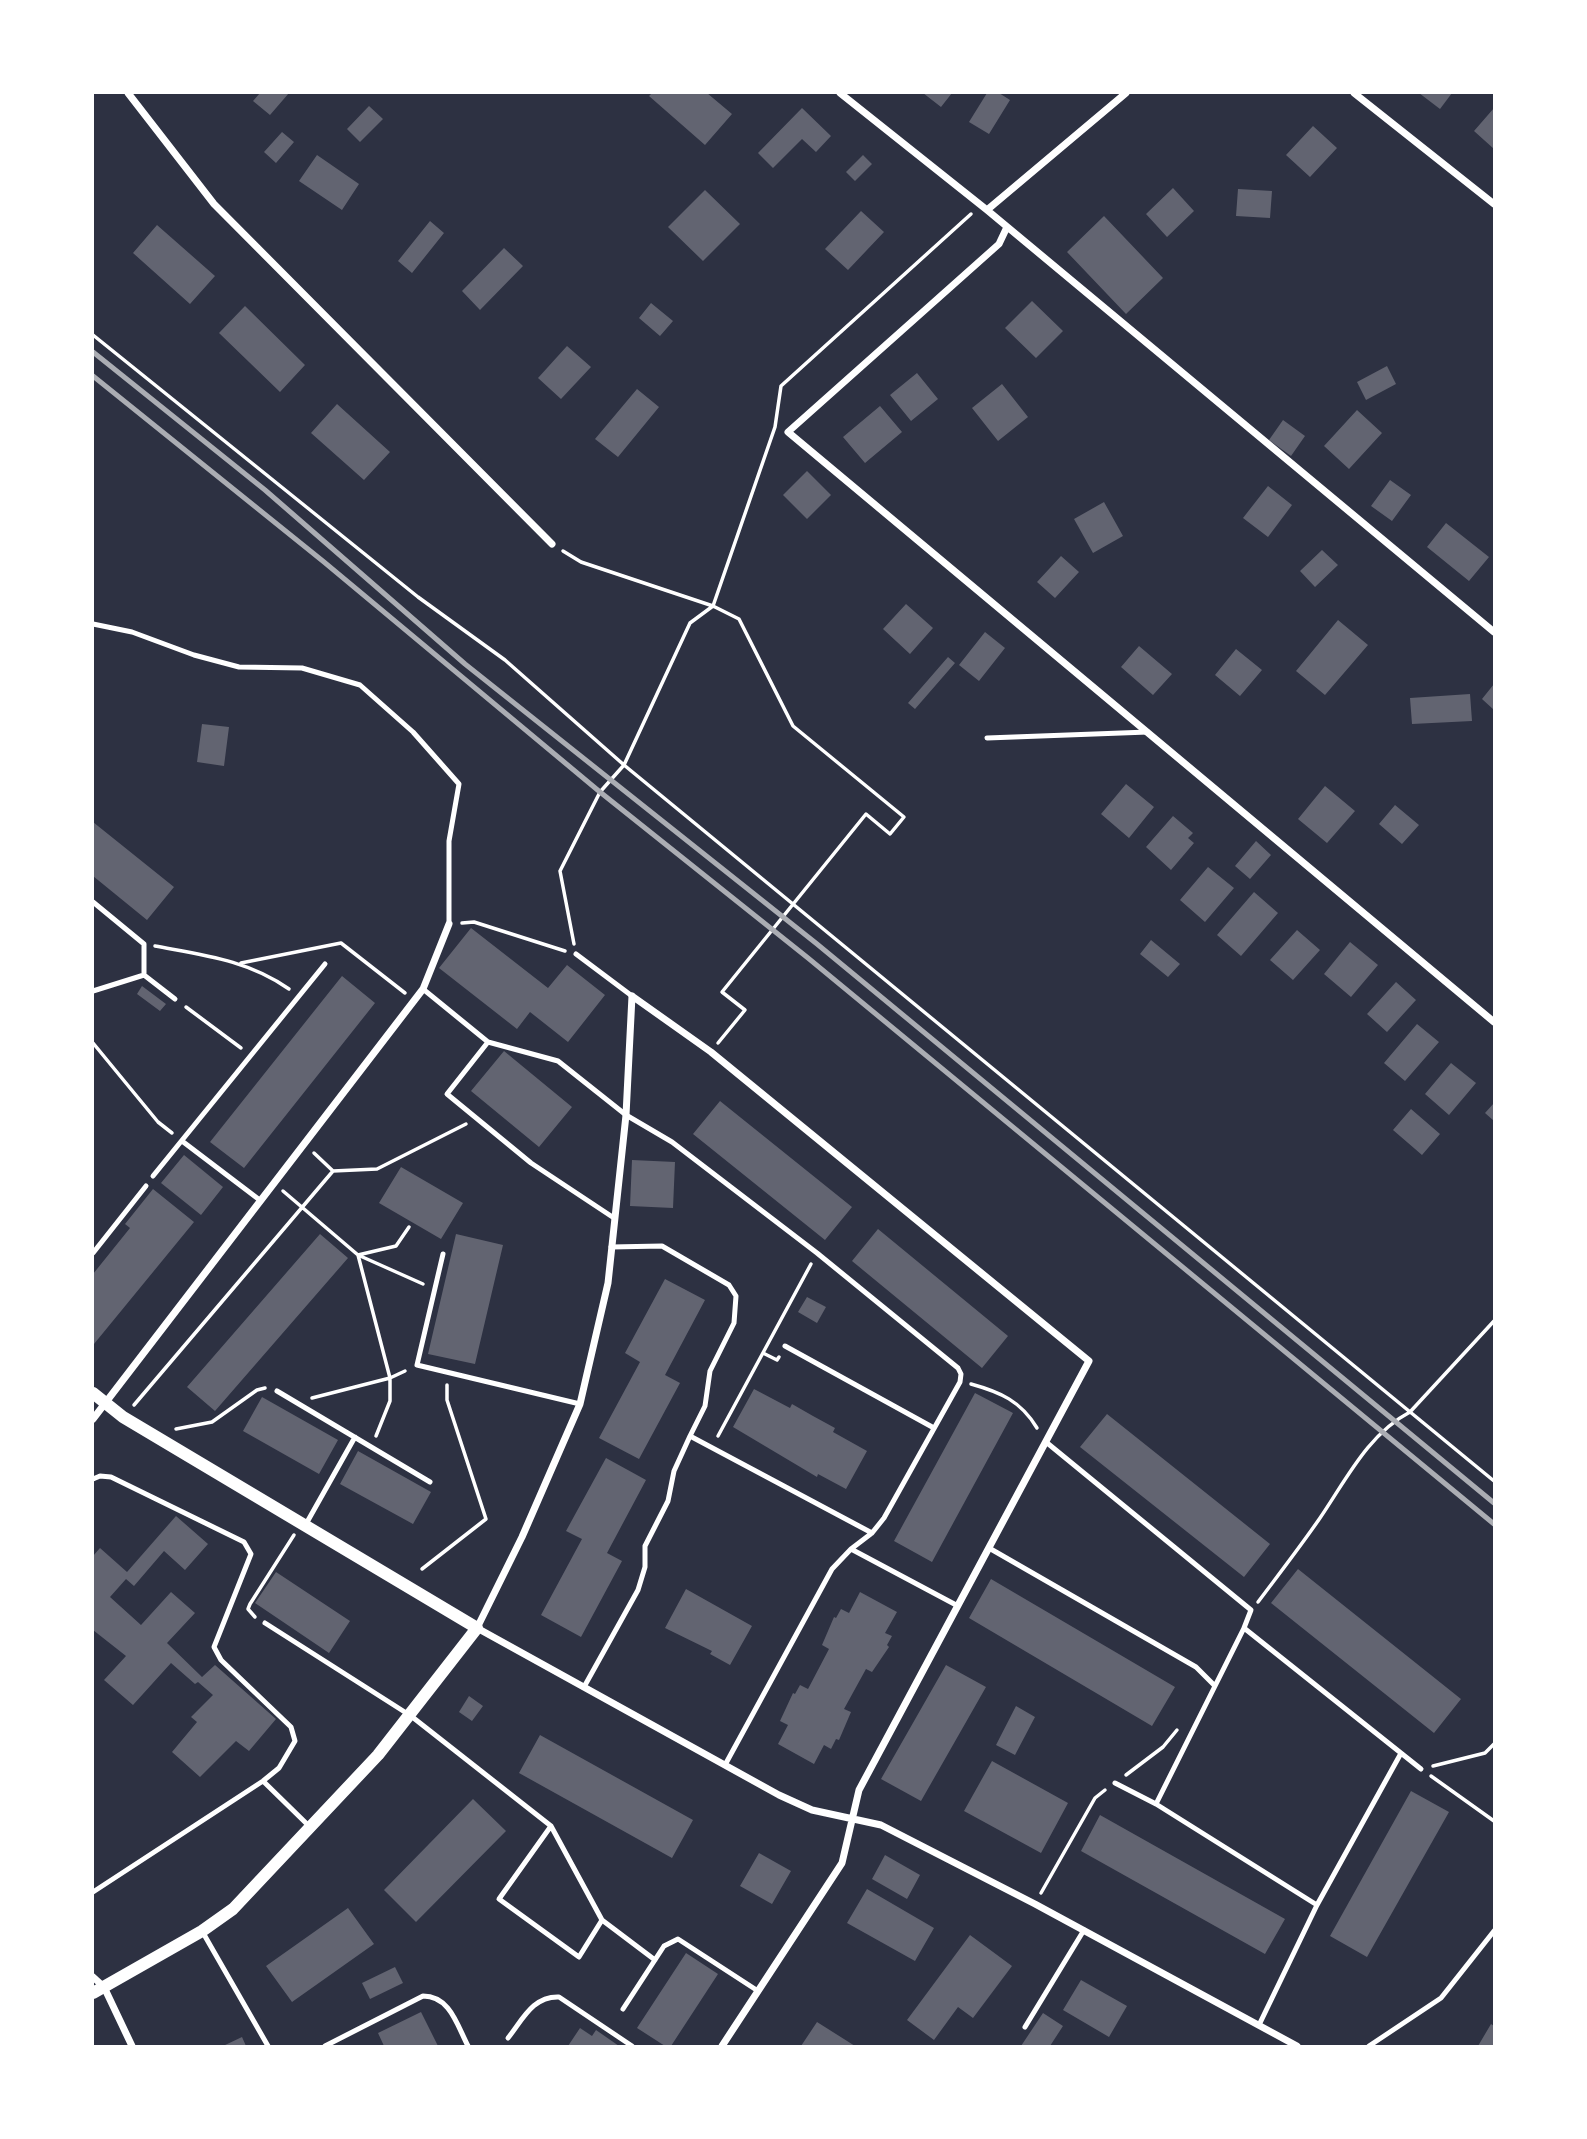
<!DOCTYPE html>
<style>
body{margin:0}
#map{position:relative;width:1587px;height:2139px;overflow:hidden;background:#2d3142;font-family:Manrope,sans-serif}
canvas{display:block}
.frame{position:absolute;inset:0;border:94px solid #fff;pointer-events:none}
</style>
<div id="map">
<canvas width="1587" height="2139"></canvas>
<div class="frame"></div>
</div>
<script>
const context = document.querySelector('canvas').getContext('2d');
context.lineJoin = 'round';
function fillPath(path, color) { context.fillStyle = color; context.fill(path, 'evenodd'); }
function trace(path, color, width, dash) { context.strokeStyle = color; context.lineWidth = width; context.lineCap = dash ? 'butt' : 'round'; context.setLineDash(dash || []); context.stroke(path); }
fillPath(new Path2D(`
 M260,93H289L270,115L253,101Z
 M652,93H707L732,114L705,145L649,96Z
 M923,93H952L941,107Z
 M987,93H999L1010,100L989,134L969,122Z
 M1419,93H1452L1440,109Z
 M369,106L383,119L360,142L347,129Z
 M802,108L831,136L816,152L802,139L773,168L758,153Z
 M1494,108V149L1474,131Z
 M1313,126L1337,148L1310,177L1286,155Z
 M282,132L294,142L276,163L264,152Z
 M317,155L359,184L342,210L299,181Z
 M863,155L872,164L855,181L846,172Z
 M1173,188L1194,211L1167,237L1146,214Z
 M1238,189L1272,191L1270,218L1236,216Z
 M705,190L740,224L703,261L668,227Z
 M861,211L884,232L848,270L825,249Z
 M1104,216L1163,278L1126,314L1067,252Z
 M430,221L444,233L412,273L398,261Z
 M157,225L215,276L190,304L133,253Z
 M504,248L523,266L480,310L462,291Z
 M1032,301L1063,331L1036,358L1005,328Z
 M651,303L673,321L660,336L639,318Z
 M245,306L305,365L280,392L219,333Z
 M567,346L591,367L561,399L538,378Z
 M1387,366L1396,384L1366,400L1357,382Z
 M917,373L938,399L911,421L890,395Z
 M1002,384L1028,417L998,441L972,408Z
 M637,389L659,407L618,457L595,439Z
 M337,404L390,452L364,480L311,433Z
 M880,406L902,432L865,463L843,437Z
 M1357,410L1382,433L1349,469L1324,446Z
 M1283,420L1305,436L1291,456L1269,440Z
 M807,471L831,495L807,519L783,495Z
 M1390,480L1411,495L1392,521L1371,506Z
 M1268,486L1292,505L1268,537L1243,518Z
 M1104,502L1123,536L1093,553L1074,519Z
 M1446,523L1489,557L1469,581L1427,547Z
 M1322,550L1338,565L1315,587L1300,571Z
 M1061,556L1079,572L1055,598L1037,582Z
 M906,604L933,628L910,654L883,629Z
 M1338,620L1368,645L1325,695L1296,671Z
 M985,632L1005,648L979,681L959,665Z
 M1139,646L1172,674L1153,695L1121,667Z
 M1236,649L1262,670L1240,696L1215,675Z
 M948,657L955,663L915,709L908,703Z
 M1494,684V710L1482,699Z
 M1470,694L1472,721L1412,724L1410,698Z
 M202,724L229,727L224,766L197,762Z
 M1126,784L1154,807L1129,838L1101,814Z
 M1325,786L1355,811L1327,843L1298,819Z
 M1395,805L1419,825L1402,844L1379,824Z
 M1173,816L1193,833L1188,838L1194,843L1171,870L1146,847Z
 M93,822L174,887L147,920L93,876Z
 M1256,841L1271,855L1250,879L1235,866Z
 M1208,867L1234,888L1205,922L1180,900Z
 M1254,892L1278,913L1241,956L1217,935Z
 M471,928L548,988L567,965L605,995L568,1042L530,1012L517,1029L439,968Z
 M1297,930L1320,950L1293,980L1270,960Z
 M1151,940L1180,964L1168,977L1140,954Z
 M1350,942L1378,965L1351,997L1324,974Z
 M342,976L375,1003L244,1168L210,1142Z
 M1396,982L1416,1000L1387,1032L1367,1014Z
 M142,986L166,1004L160,1011L137,994Z
 M1417,1024L1439,1042L1405,1081L1384,1063Z
 M504,1051L572,1107L539,1147L471,1091Z
 M1451,1063L1476,1083L1449,1115L1425,1094Z
 M720,1101L852,1207L825,1240L693,1134Z
 M1494,1103V1121L1485,1113Z
 M1411,1109L1440,1134L1422,1155L1393,1130Z
 M184,1155L223,1187L201,1215L161,1183Z
 M632,1160L675,1162L673,1208L630,1206Z
 M401,1167L463,1203L441,1239L379,1203Z
 M153,1189L194,1222L94,1344L93,1274L130,1228L125,1224Z
 M878,1229L1008,1336L982,1368L852,1261Z
 M320,1234L348,1258L215,1411L187,1387Z
 M456,1234L503,1245L475,1364L428,1354Z
 M665,1279L705,1300L665,1375L680,1383L639,1459L599,1438L640,1362L625,1353Z
 M807,1297L826,1307L817,1323L798,1312Z
 M754,1389L790,1408L792,1404L813,1416L835,1428L833,1432L867,1451L846,1489L818,1474L817,1477L733,1427Z
 M975,1393L1013,1413L932,1562L894,1541Z
 M262,1397L338,1440L319,1474L243,1431Z
 M1107,1414L1270,1544L1244,1577L1080,1447Z
 M358,1451L431,1492L413,1524L340,1484Z
 M606,1458L646,1480L607,1553L622,1561L581,1637L541,1615L582,1539L566,1531Z
 M176,1516L208,1544L185,1570L164,1551L134,1586L126,1579L110,1597L141,1625L171,1592L195,1613L167,1643L202,1677L215,1665L276,1719L249,1751L236,1741L200,1777L172,1752L197,1722L191,1717L213,1695L198,1682L195,1684L171,1663L133,1705L104,1680L126,1656L93,1630V1556L100,1548L127,1572Z
 M1298,1569L1461,1699L1434,1733L1271,1603Z
 M276,1572L350,1621L329,1653L255,1603Z
 M991,1579L1175,1687L1152,1726L969,1618Z
 M686,1589L752,1626L730,1665L710,1654L712,1651L665,1628Z
 M860,1592L897,1612L885,1633L892,1636L887,1645L889,1647L872,1672L866,1669L844,1709L851,1712L839,1740L836,1739L831,1749L824,1745L814,1764L778,1744L788,1725L780,1721L793,1693L795,1694L800,1685L808,1689L829,1649L822,1645L834,1617L836,1618L841,1609L849,1613Z
 M946,1665L986,1687L921,1801L881,1779Z
 M469,1696L483,1706L472,1721L459,1712Z
 M1016,1706L1035,1717L1015,1755L996,1745Z
 M540,1735L693,1820L672,1858L519,1773Z
 M992,1761L1068,1803L1041,1853L964,1811Z
 M1411,1791L1449,1812L1367,1957L1330,1936Z
 M473,1799L506,1831L416,1922L384,1890Z
 M1100,1815L1285,1919L1265,1954L1081,1851Z
 M759,1853L791,1871L772,1904L740,1886Z
 M885,1855L920,1875L907,1899L872,1879Z
 M867,1889L934,1928L915,1961L847,1923Z
 M348,1908L374,1944L292,2002L266,1966Z
 M970,1935L1012,1966L973,2018L958,2007L934,2040L907,2020Z
 M686,1953L718,1974L671,2046H665L637,2028Z
 M395,1967L403,1983L370,1999L362,1983Z
 M1081,1980L1127,2006L1109,2037L1063,2010Z
 M421,2012L438,2046H384L378,2033Z
 M1043,2013L1063,2026L1050,2046H1021Z
 M817,2022L855,2046H801Z
 M1491,2024L1494,2026V2046H1478Z
 M580,2028L592,2036L596,2030L619,2046H568Z
 M242,2037L246,2046H223Z`), '#626471');
trace(new Path2D(`
 M93,335L418,597L505,660L624,765L1494,1481
 M563,551L581,562L713,606L739,619L793,726L904,817L890,834L866,814L722,992L745,1010L718,1043
 M462,923L474,922L565,951
 M574,944L560,871L600,792L624,765L690,623L713,606L775,427L781,386L971,214
 M155,946C203,955 248,960 289,989
 M241,963L341,943L405,993
 M186,1007L241,1048
 M93,1043L158,1122L172,1133
 M314,1153L333,1171L377,1169L466,1124
 M283,1191L358,1255L390,1378V1401L376,1436
 M409,1227L396,1246L358,1255L423,1284
 M763,1353L777,1360L779,1357
 M971,1384C1000,1392 1021,1401 1037,1428
 M312,1398L390,1378L405,1371
 M134,1405L333,1171
 M176,1429L212,1422L257,1390L265,1388
 M718,1436L811,1264
 M422,1569L486,1519L447,1400V1385
 M1258,1602C1279,1574 1300,1547 1320,1518C1346,1480 1368,1434 1410,1412L1494,1321
 M255,1617L248,1609L250,1604L294,1535
 M1433,1766L1485,1753L1494,1744
 M1126,1775L1163,1747L1177,1730
 M1431,1776L1494,1821
 M1041,1893L1095,1798L1105,1790`), '#fff', 3.5);
trace(new Path2D(`
 M93,624L132,632L194,655L239,667L302,668L360,685L413,732L459,784L449,841V924
 M987,738L1148,732
 M93,902L144,944V975L93,991
 M576,954L632,996
 M144,975L175,999
 M423,989L488,1042L558,1061L626,1115L672,1142L817,1253L958,1368L961,1374L960,1382L884,1518L872,1533L851,1549L958,1606
 M488,1042L447,1094L531,1163L614,1218
 M182,1141L261,1201
 M153,1176L325,964
 M611,1247L662,1246L729,1285L736,1296L734,1323L710,1371L705,1406L690,1436L872,1533
 M93,1253L146,1186
 M443,1254L417,1365L580,1404
 M785,1346L934,1428
 M277,1391L430,1482
 M1046,1442L1251,1610L1244,1628L1421,1769
 M93,1479L100,1476L111,1477L244,1542L251,1554L214,1647L221,1660L291,1727L295,1741L279,1768L263,1781L93,1892
 M306,1524L355,1437
 M989,1548L1196,1667L1214,1685
 M265,1623L411,1716L551,1826L602,1920L579,1957L499,1899L551,1826
 M584,1687L638,1590L645,1567V1546L668,1501L674,1471L690,1436
 M725,1765L832,1569L851,1549
 M263,1781L310,1827
 M1115,1783L1156,1804L1317,1905
 M1156,1804L1244,1628
 M602,1920L655,1960
 M202,1931L268,2046
 M623,2009L664,1946L678,1939L758,1991
 M1259,2025L1317,1905L1400,1755
 M1025,2027L1084,1930
 M508,2038C523,2019 533,1996 559,1997L632,2046
 M325,2046L423,1996C450,1996 457,2025 468,2046
 M1369,2046L1441,1998L1494,1931`), '#fff', 5);
trace(new Path2D(`
 M128,93L214,204L552,544
 M840,93L987,210L1494,632
 M1354,93L1494,204
 M987,210L1126,93
 M1007,227L999,244L788,432L1494,1022
 M632,996L626,1115L608,1283L580,1404L522,1537L477,1628L779,1795L812,1810L881,1825L1035,1904L1297,2046
 M632,996L711,1052L1089,1361L859,1790L842,1863L722,2046
 M93,1419L423,989L449,924
 M93,1977L104,1987L132,2046`), '#fff', 7);
trace(new Path2D(`
 M93,1393L123,1417L477,1628L378,1755L233,1909L202,1931L93,1993`), '#fff', 12);
trace(new Path2D(`
 M93,352L265,490L465,664L817,944L1494,1503
 M93,376L324,562L600,792L808,958L1494,1524`), '#abadb3', 5);
</script>
